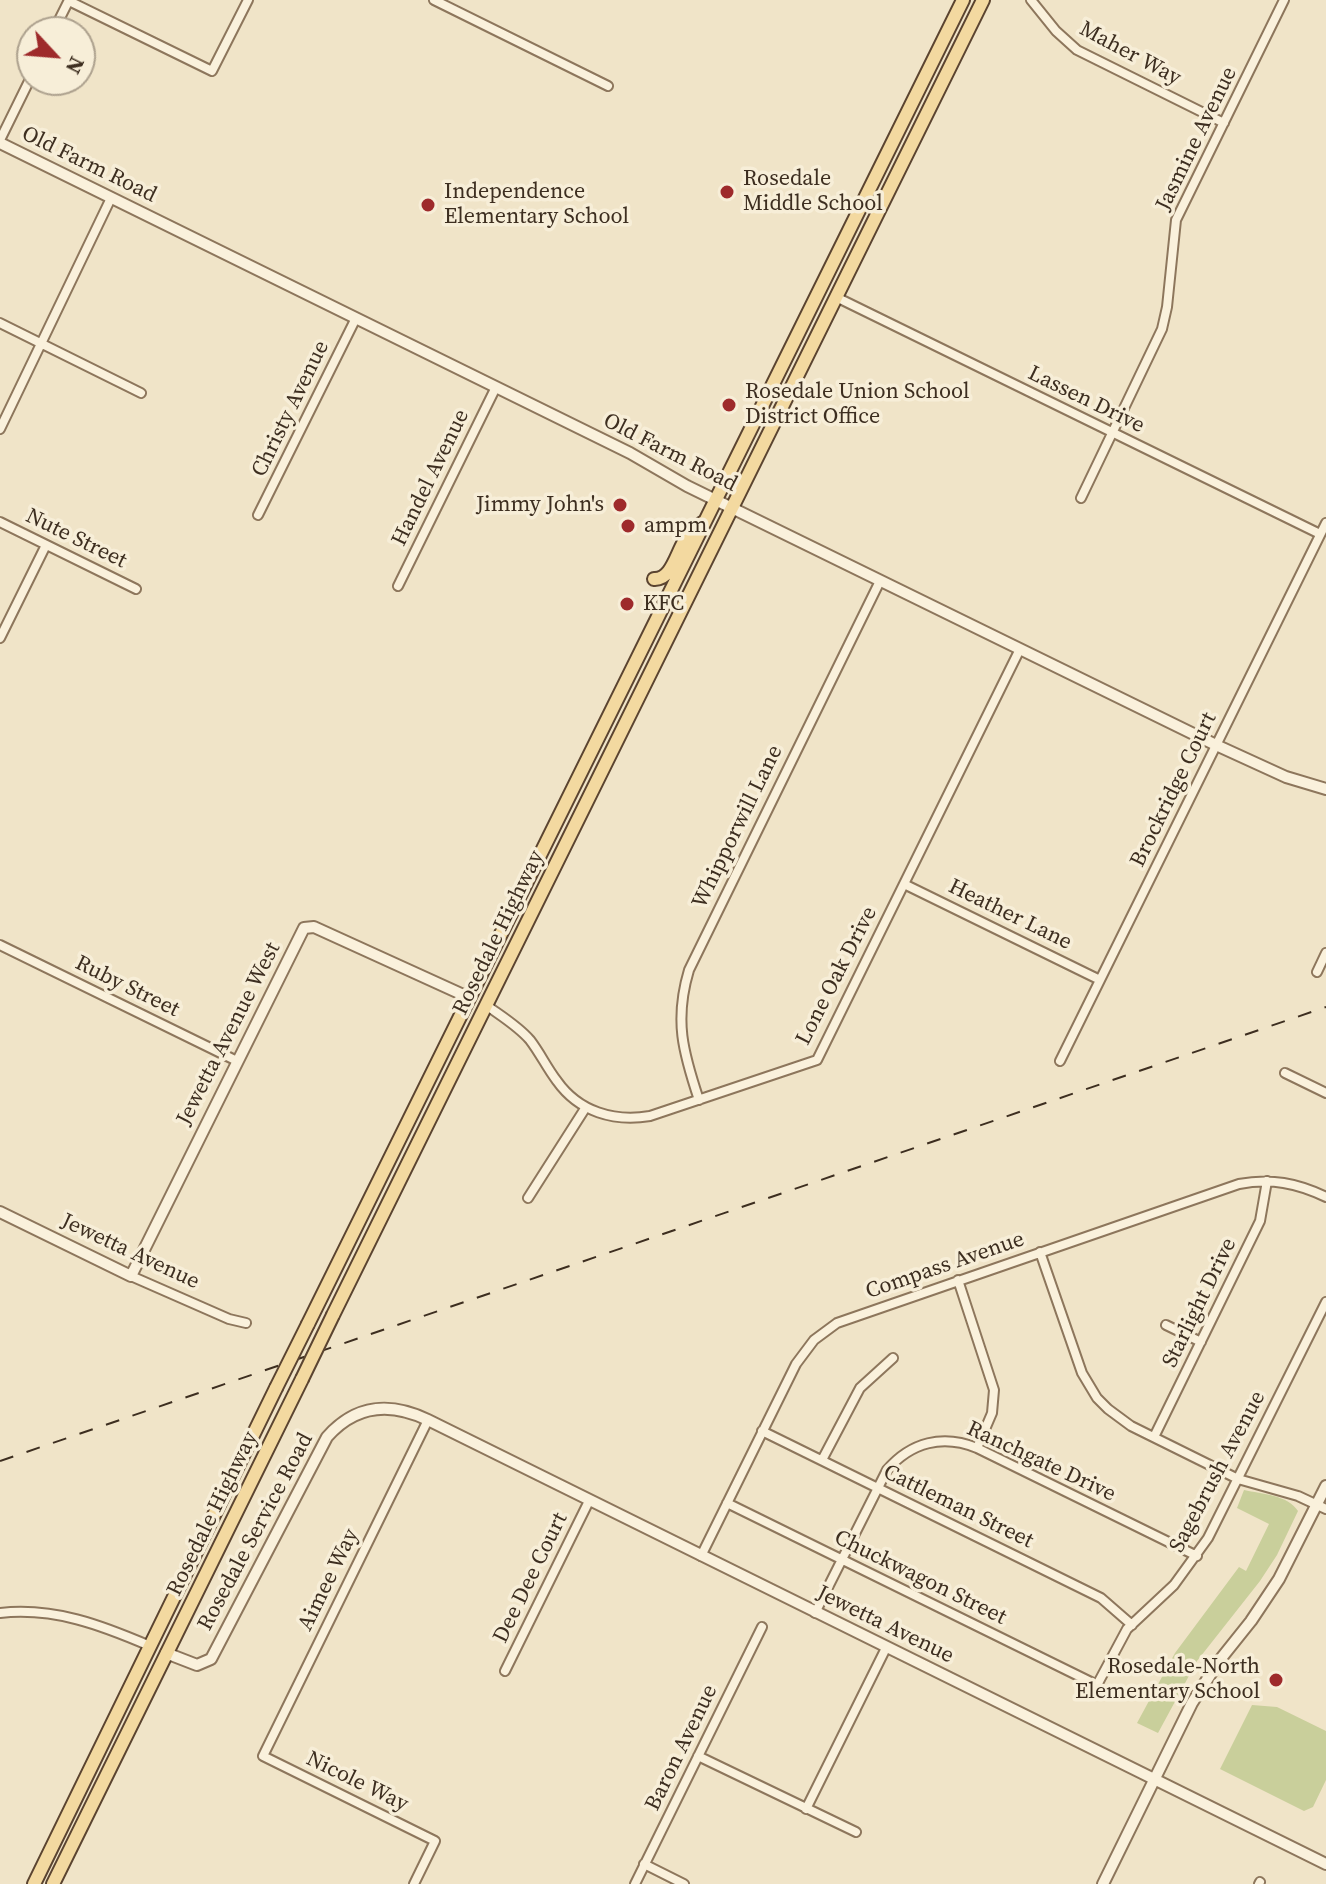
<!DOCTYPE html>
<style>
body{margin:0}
#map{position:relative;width:1326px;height:1884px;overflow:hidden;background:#f0e4c8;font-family:"Source Serif 4",serif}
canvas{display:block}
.north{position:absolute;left:16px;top:16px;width:80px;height:80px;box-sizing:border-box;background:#f7eed8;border:2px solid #ada18e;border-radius:50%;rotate:116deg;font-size:22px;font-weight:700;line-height:32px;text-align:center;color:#3d2e20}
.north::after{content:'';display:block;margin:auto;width:28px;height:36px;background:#9e2a2b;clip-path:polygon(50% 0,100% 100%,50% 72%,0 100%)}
</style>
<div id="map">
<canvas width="1326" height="1884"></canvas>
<div class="north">N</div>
</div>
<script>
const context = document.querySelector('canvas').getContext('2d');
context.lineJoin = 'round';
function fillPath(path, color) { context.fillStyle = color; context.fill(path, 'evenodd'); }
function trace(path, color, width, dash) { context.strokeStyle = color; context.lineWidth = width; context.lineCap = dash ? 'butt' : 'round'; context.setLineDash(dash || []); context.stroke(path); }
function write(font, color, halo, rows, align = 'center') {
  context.font = font + ' "Source Serif 4",serif'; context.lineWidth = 7; context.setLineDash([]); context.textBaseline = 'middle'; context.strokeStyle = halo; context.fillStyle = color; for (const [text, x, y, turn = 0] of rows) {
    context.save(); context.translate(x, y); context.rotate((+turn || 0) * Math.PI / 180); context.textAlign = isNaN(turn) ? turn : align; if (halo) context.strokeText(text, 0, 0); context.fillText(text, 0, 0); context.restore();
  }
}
fillPath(new Path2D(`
 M1244,1490C1262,1494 1288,1495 1298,1511L1277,1555L1260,1581L1197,1661L1158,1733L1137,1723L1175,1653L1239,1567L1246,1571L1269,1524L1237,1508Z
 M1252,1705L1277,1707L1326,1731V1780L1313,1807L1304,1811L1220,1769Z`), '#c9cf9b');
const minor = new Path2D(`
 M434,0L608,86
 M1031,0L1056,31L1077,50L1224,123
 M69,1L212,71L248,0
 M53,32L69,0
 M0,140L32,75
 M836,297L1320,534
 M0,323L141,393
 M0,429L111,198
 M1081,498L1162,329L1167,307L1176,220L1284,0
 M258,515L356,318
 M0,522L136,589
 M398,586L496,387
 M0,638L46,545
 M904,884L1100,980
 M0,945L237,1061
 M1317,972L1326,953
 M486,1005C501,1016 518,1026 530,1040C540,1053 547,1068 557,1081C579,1112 614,1122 650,1116L817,1060L1020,649
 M1060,1061L1326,523
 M1285,1073L1326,1093
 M699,1100C683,1052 674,1020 689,970L880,581
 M528,1198L586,1107
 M1040,1252L1082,1373L1097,1398L1108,1409L1131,1426L1238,1479L1298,1496L1326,1509
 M131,1276L229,1319L246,1323
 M958,1280L994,1390L992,1413L977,1448
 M1166,1325L1201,1342
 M762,1431L1101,1598L1132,1625
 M1154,1437L1260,1221L1267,1181
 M822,1460L860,1388L893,1358
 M727,1503L1097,1685L1127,1629L1174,1585L1208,1538L1326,1302
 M701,1556L796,1364L814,1340L837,1323L1239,1184C1271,1178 1297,1183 1326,1197
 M0,1613C54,1607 101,1625 150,1646
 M815,1613L887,1470C911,1442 943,1434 977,1448L1197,1556
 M505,1671L589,1501
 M698,1756L856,1832
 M806,1809L886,1648
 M644,1864L684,1884
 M414,1884L435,1841L263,1756L428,1420
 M635,1884L762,1627
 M1259,1884L1260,1882`);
const tertiary = new Path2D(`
 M0,143L630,453L687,486L1216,745L1286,777L1326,789
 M0,1212L131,1276L304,928L314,927L470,998
 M166,1653L197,1665L211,1659L327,1437C356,1404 391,1402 428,1420L1326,1864
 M1103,1884L1192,1703L1219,1661L1251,1621L1279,1579L1326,1486`);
const primary = new Path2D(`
 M654,579C671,580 676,555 684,542C688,534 695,529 702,523
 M333,1315L983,0
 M308,1324L963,0
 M34,1884L276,1388
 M53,1884L302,1379`);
trace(minor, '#8d765c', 12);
trace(tertiary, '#8d765c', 14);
trace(primary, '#5b4430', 16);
trace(minor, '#faf1dc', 8);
trace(tertiary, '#faf1dc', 10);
trace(primary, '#f3d9a0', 12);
trace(new Path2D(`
 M0,1461L1326,1007`), '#3d2e20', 2, [14, 14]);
const primaryBridge = new Path2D(`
 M302,1379L333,1315
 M276,1388L308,1324`);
trace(primaryBridge, '#5b4430', 16, []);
trace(primaryBridge, '#f3d9a0', 12);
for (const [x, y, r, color] of [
 [727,192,8,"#9e2a2b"],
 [428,205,8,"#9e2a2b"],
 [729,405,8,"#9e2a2b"],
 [620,505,8,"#9e2a2b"],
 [628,526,8,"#9e2a2b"],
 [627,604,8,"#9e2a2b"],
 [1276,1680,8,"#9e2a2b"]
]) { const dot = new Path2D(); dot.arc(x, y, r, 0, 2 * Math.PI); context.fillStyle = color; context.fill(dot); trace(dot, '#f7eed8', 3); }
write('22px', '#3d2e20', '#f7eed8', [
 ["Maher Way",1130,54,28],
 ["Jasmine Avenue",1197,139,-64],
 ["Old Farm Road",89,165,26],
 ["Lassen Drive",1086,400,26],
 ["Christy Avenue",291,409,-64],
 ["Old Farm Road",670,453,27],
 ["Handel Avenue",431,478,-64],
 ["Nute Street",76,539,26],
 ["Brockridge Court",1174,790,-64],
 ["Whipporwill Lane",738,827,-64],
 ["Heather Lane",1010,915,26],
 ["Rosedale Highway",499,933,-64],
 ["Lone Oak Drive",837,976,-63],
 ["Ruby Street",127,987,26],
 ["Jewetta Avenue West",229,1034,-63],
 ["Jewetta Avenue",130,1252,25],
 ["Compass Avenue",945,1266,-19],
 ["Starlight Drive",1200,1303,-64],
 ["Ranchgate Drive",1041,1462,25],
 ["Sagebrush Avenue",1218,1472,-62],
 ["Cattleman Street",958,1507,26],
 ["Rosedale Highway",213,1514,-64],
 ["Rosedale Service Road",256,1532,-62],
 ["Dee Dee Court",531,1578,-64],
 ["Chuckwagon Street",920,1578,26],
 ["Aimee Way",329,1580,-64],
 ["Jewetta Avenue",885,1625,26],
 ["Baron Avenue",682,1748,-64],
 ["Nicole Way",357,1782,26]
]);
write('22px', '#3d2e20', '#f7eed8', [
 ["Rosedale",743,179],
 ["Middle School",743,204],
 ["Independence",444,192],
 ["Elementary School",444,217],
 ["Rosedale Union School",745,392],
 ["District Office",745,417],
 ["Jimmy John's",604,505,"right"],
 ["ampm",644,526],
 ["KFC",643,604],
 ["Rosedale-North",1260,1667,"right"],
 ["Elementary School",1260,1692,"right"]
], 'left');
</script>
